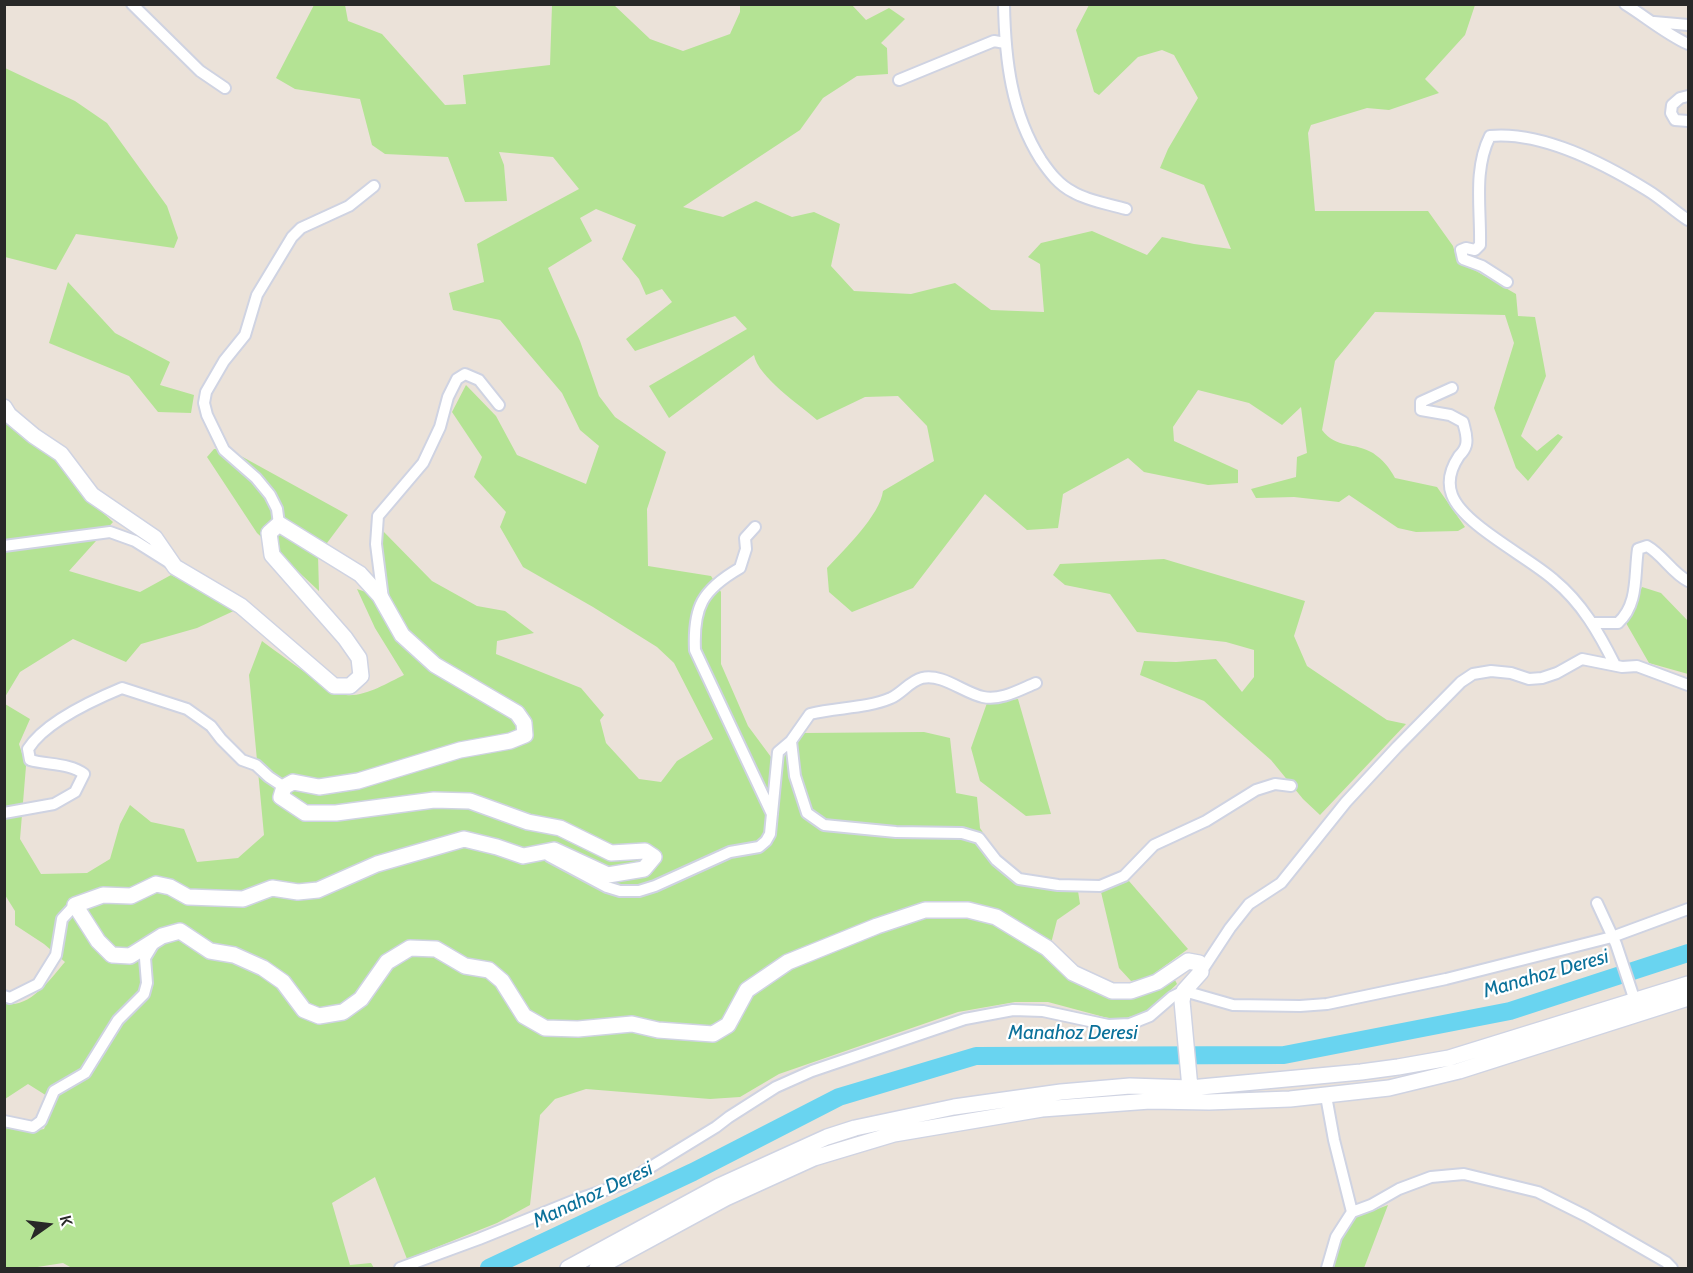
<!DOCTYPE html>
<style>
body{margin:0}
#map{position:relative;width:1693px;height:1273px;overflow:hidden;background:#ebe2d9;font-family:Cabin,sans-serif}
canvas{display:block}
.frame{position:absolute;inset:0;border:6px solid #282828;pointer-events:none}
.north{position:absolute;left:18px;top:1195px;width:60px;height:60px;-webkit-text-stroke:4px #fff;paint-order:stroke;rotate:76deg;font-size:16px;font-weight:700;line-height:24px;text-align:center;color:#282828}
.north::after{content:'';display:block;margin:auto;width:21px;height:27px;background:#282828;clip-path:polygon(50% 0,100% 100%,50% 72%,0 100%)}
</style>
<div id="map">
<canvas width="1693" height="1273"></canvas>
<div class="frame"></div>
<div class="north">K</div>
</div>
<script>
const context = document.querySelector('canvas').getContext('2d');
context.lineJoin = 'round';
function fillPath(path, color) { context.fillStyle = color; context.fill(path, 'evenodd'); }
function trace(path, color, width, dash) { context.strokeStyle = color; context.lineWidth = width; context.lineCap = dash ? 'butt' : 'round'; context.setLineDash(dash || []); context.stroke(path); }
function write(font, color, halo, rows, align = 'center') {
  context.font = font + ' Cabin,sans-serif'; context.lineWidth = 4.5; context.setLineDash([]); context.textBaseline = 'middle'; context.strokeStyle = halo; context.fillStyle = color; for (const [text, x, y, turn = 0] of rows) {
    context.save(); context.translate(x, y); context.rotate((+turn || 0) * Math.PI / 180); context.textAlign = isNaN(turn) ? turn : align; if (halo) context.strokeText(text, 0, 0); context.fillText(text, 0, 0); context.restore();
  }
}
fillPath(new Path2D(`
 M314,5H345L348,21L382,34L445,105L466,104L463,75L550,65L552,5H614L650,39L683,51L730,34L740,12V5H852L866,20L889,8L905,19L881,43L887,48L888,74L857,76L823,98L800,130L683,207L723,217L756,201L792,217L814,212L840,224L831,266L854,291L911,294L955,283L991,310L1044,312L1040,264L1028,257L1041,243L1092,231L1147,255L1162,237L1194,244L1231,249L1204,185L1160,168L1168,149L1198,98L1174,55L1162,50L1138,57L1099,95L1094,92L1076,30L1089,5H1475L1465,35L1425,79L1439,93L1389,110L1367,108L1311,125L1308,133L1315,211H1428L1453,246L1457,260L1516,294L1518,316L1535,317L1546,376L1521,436L1537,451L1558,434L1563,437L1528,481L1516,468L1494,408L1514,343L1505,315L1375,312L1335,361L1322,430C1336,449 1355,442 1373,453C1383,460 1389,467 1395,478L1437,487L1465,527L1458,531L1416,532L1398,528L1349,495L1339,502L1294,497L1256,498L1251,489L1296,477L1297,457L1307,453L1301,407L1282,425L1249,403L1198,390L1173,427L1174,441L1238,470V483L1208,485L1144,472L1128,458L1063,494L1058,528L1027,530L985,494L913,588L852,612L829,592L827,568C844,550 880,515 883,491L934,461L927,426L898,396L865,397L817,420C800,405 758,377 754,355L669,418L649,386L747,329L735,316L635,351L626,339L672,302L662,289L646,295L639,279L622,259L636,225L596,209L580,218L592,241L548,268L580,341L599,396L615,417L666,452L647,509L648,566L711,576L721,592V664L748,726L771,757L783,758L804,733L924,732L950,738L956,793L977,797L980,828L1015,880L1078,891L1080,904L1057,920L1047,959L1102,993L1166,983L1175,980L1177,984L1148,1011L1120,1020L1104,1017L1048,1002H1015L958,1012L779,1074L740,1097L710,1099L586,1089L555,1099L540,1115L530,1205L497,1223L407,1259L375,1177L332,1203L350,1265L371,1263L374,1268H72L63,1263L31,1268H5V1125L32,1131L44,1129L55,1101L28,1084L5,1099V1003C29,1010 51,978 65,962L44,944L15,925V911L5,895V704L30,719L19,744L26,766L20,839L41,874L87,873L110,859L120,824L130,805L151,822L184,829L197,862L238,858L264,835L249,675L262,641C277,652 331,693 346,695C365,697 387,683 404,675L375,628L357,589L389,600L382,557V530L432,581L477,606L505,611L534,633L497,641L496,654L581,688L604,715L600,720L606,743L639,779L661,782L677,761L713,739L674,663L657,647L593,607L523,567L500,527L506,512L474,477L482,457L452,412L466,385L496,416L517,455L586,484L599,446L580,430L562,393L500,320L453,310L449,293L484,282L477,244L579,189L553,157L499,152L504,165L507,201L465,202L448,157L385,154L372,145L360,99L295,89L276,78Z
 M5,68L75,101L107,123L167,206L178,238L174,248L76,234L56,270L5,257Z
 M68,282L115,333L170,362L160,385L194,395L191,413L158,412L129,376L49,343Z
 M5,415L55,455L80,492L113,522L69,571L140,592L171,575L238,609L197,628L141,644L126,662L73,639L20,672L5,697Z
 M214,449L230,450L348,515L318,555L319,591L257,533L207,457Z
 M1164,559L1305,601L1294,636L1307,666L1387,720L1406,724L1320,815L1303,799L1271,760L1204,701L1140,675L1144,661L1176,662L1216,659L1242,692L1254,677V650L1226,642L1137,632L1110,594L1065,585L1053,575L1060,564Z
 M1642,587L1661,593L1688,621V674L1649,663L1626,623Z
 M1018,699L1051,814L1026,816L980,781L971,748L987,703Z
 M1129,881L1188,949L1148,978L1131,981L1119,968L1101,892Z
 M1388,1205L1364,1268H1332L1339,1244L1354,1218Z`), '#b4e394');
trace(new Path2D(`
 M489,1268L693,1172L839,1097L976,1056L1284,1055L1510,1011L1688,953`), '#69d4f0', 18);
const street = new Path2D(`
 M132,4L200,71L225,88
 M1004,4C1005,59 1011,113 1041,160C1050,173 1059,185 1073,192C1088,201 1109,204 1126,209
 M1625,4C1646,17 1666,34 1688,44
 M1654,22L1688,25
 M899,80L994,41L1005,43
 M1688,96L1680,98L1672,105L1671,113L1675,120L1688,121
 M1507,282L1482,266L1463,259L1461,250L1466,248L1475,250L1480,245C1481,209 1473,170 1490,136C1542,131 1603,163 1647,190C1662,199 1674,211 1688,220
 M1452,388L1421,402V410L1450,415L1463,422C1465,430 1468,437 1466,445C1465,449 1462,453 1459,456C1451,468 1447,482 1452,495C1463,525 1530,558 1554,580C1582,603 1599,633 1615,665
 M279,524L277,509L270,495L256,478L224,450L207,415L204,403L206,392L224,361L245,335L257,295L292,237L301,228L349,206L374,186
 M755,527L745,538L746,549L740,568C702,590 693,607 695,650L772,814
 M4,546L110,532L135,541L170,563
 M383,599L376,544L378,516L423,463L440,427L448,397L457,379L465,374L479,380L499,405
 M1592,623H1618C1639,604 1634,575 1638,549L1647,546C1663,555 1672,573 1688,581
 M791,741L795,776L807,813L824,825L896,832L962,833L979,838L996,860L1019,879L1058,885L1100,886L1124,876L1154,845L1206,821L1256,790L1275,784L1291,786
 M4,813L54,804L75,792L84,774C70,763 47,765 30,760L28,749C45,722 93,700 122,688L187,709L211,726L221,739L242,760L256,765L269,777L284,787
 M549,856L607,887L620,891H639L655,886L730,852L759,847L766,841L770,834L778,752L791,741L810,714C837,707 865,709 891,698C902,693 910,681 922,678C942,673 964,693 983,697C1001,701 1021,689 1036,683
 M1597,903L1616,944L1635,1001
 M1201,972L1230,928L1249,904L1281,883L1346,802L1397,747L1461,682L1473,674L1491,671L1511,673L1529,679L1542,678L1557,673L1582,659L1622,667L1637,666L1688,685
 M4,996L10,998L38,984L56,955L62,919L75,905
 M1326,1096L1334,1140L1352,1212L1371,1205L1399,1189L1431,1177L1464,1174L1538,1192L1586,1216L1666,1262L1672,1268
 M4,1121L33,1127L41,1121L54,1091L85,1073L118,1020L144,994L147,983L145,958L154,943
 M400,1268L479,1239L573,1201L623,1184L716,1127L729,1117L776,1087L812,1071L965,1019L1013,1010L1043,1011L1108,1025L1130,1024L1150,1016L1172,997L1184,991L1233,1005L1300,1006L1327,1004L1446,979L1612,937L1688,909
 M1327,1268L1336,1237L1352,1212`);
const secondary = new Path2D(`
 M4,407L9,415L34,436L61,454L92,495L155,538L175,567L241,606L334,686H350L361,676L359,658L345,638L272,555L269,533L279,524L360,574L380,596L402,635L435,665L517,713L524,723L525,735L510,741L460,750L358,781L319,787L293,782L284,787L281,797L305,813H336L434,800L470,801L528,822L560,828L611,853L645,851L654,857L644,869L608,875L554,850L523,856L497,847L464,839L377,864L318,890L298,892L272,888L243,899L188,897L170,887L156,884L131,896L103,895L75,905L98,941L112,955L130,956L162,936L180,931L210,951L234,955L263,968L283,982L304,1010L319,1016L343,1012L361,999L387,962L410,948L436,949L465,966L489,970L502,981L524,1016L545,1028L578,1029L632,1024L658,1030L713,1034L728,1025L747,990L788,962L877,926L925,910H968L996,917L1047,948L1073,973L1112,991H1131L1157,982L1188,961L1199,963L1201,972L1184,991L1182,1001L1190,1088L1189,1101
 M568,1268L719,1186L827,1137L855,1128L954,1107L1061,1092L1130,1086L1190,1088L1361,1072L1398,1067L1449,1058L1688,984
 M597,1268L726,1198L814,1158L894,1134L1042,1109L1150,1101L1209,1102L1290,1099L1389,1088L1459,1071L1688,998`);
trace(street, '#cfd3e2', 14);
trace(secondary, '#cfd3e2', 18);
trace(street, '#fff', 10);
trace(secondary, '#fff', 15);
write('italic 20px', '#0b719a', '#fff', [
 ["Manahoz Deresi",1546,974,-16],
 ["Manahoz Deresi",1073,1033],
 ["Manahoz Deresi",593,1195,-25]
]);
</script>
